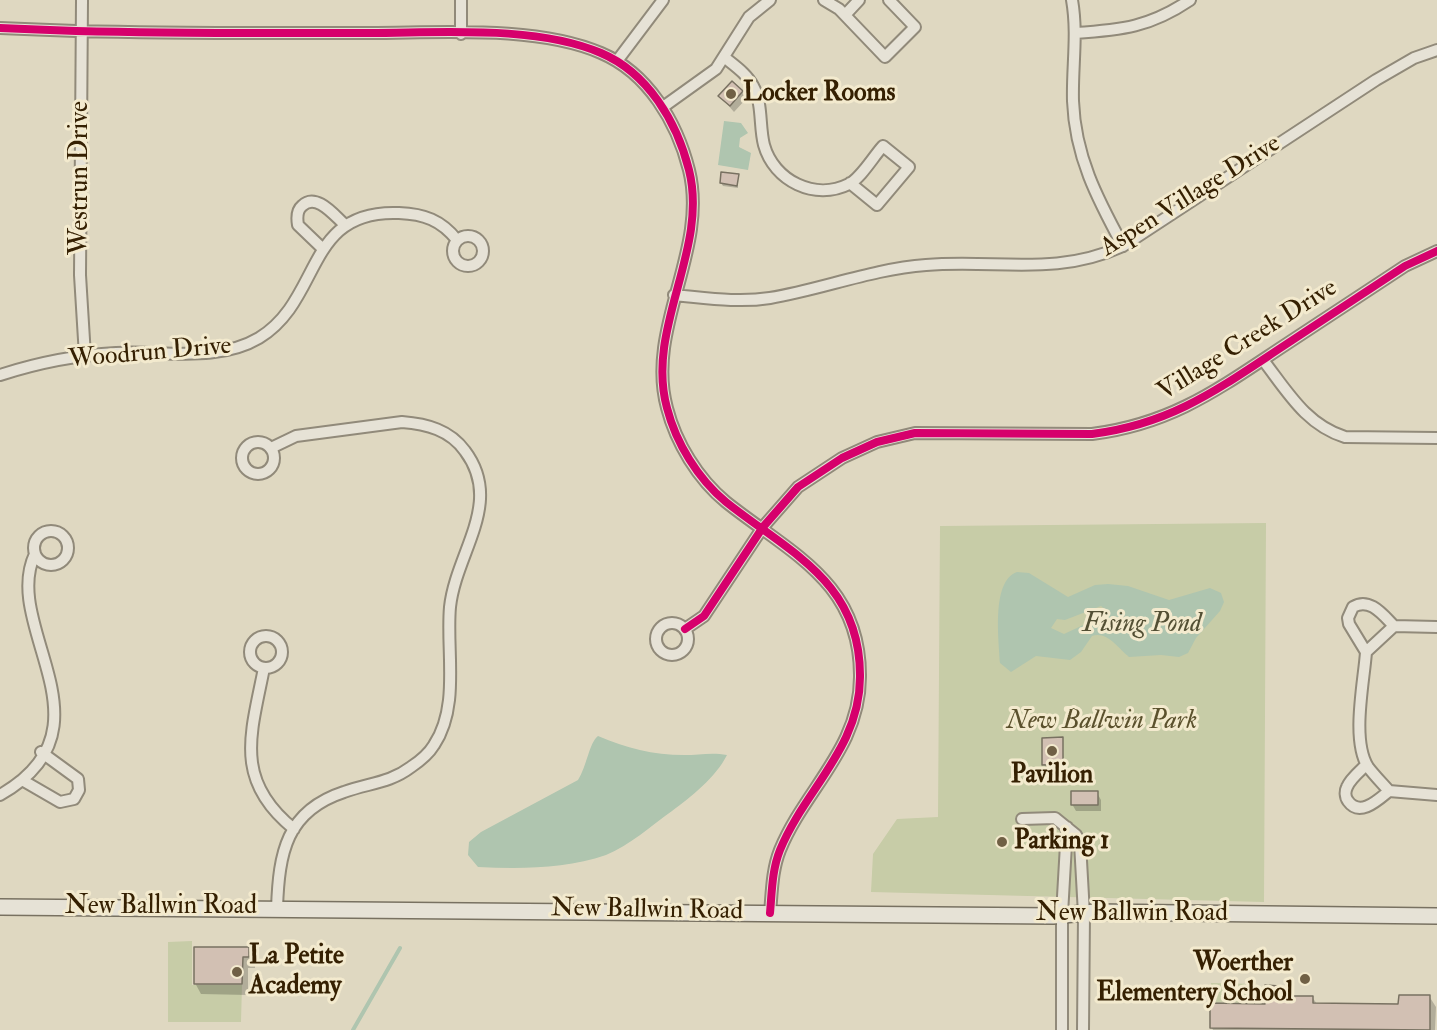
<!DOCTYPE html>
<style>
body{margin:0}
canvas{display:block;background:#dfd8c1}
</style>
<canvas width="1437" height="1030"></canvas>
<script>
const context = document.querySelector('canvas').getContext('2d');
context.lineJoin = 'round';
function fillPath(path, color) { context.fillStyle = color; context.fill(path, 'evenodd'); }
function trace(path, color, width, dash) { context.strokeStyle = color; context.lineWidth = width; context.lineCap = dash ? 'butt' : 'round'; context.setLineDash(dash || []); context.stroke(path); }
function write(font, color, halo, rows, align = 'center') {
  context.font = font + ' "IM FELL Double Pica",serif'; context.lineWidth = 6; context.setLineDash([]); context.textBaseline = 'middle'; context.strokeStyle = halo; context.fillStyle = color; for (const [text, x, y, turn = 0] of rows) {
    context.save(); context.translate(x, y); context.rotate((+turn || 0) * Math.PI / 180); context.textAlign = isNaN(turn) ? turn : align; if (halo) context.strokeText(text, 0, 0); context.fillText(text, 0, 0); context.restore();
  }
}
fillPath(new Path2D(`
 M1266,523L1264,902L871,892L873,854L897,819L938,817L940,526Z
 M192,941V985H242L241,1022H168V942Z
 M1211,983L1256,984V1003L1211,1002Z`), '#c7cca7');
fillPath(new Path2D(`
 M724,121L741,123L748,133L740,138L739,147L751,153L748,170L718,165Z
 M1017,572L1029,573L1068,597L1095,585L1108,584L1128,586L1169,600L1210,588L1221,593L1224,602L1220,611L1196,638L1188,653L1179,657L1161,655L1129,657C1118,648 1107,631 1092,636L1081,652L1070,660L1036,656L1011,672L1000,663C999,640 991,581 1017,572ZM1101,606L1106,610L1107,614L1064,634L1051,628L1057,619L1065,620Z
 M598,736C626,748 653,755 684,755C699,755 712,752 727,755C716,777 691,797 672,811C652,825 629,846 606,855C566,869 520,869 478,867L468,855L469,842L481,832L578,780C587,766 589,743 598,736Z`), '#afc5af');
fillPath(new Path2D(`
 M742,92L746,99L734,112L720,96Z
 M738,175V188L723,186L721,183Z
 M1062,739L1064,767H1045L1044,764Z
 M1097,793L1101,800V811H1076L1072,804Z
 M249,949L255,960V968H248V995L201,994L195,983Z
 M1280,987L1285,997H1312L1317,1004L1400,1006L1429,996L1436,1007L1435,1030H1213L1212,1028L1267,1006Z`), '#0003');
trace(new Path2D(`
 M353,1030L400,948`), '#afc5af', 4);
const building = new Path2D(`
 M732,81L743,91L730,106L718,96Z
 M721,172L739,174L737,186L720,183Z
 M1063,737V764L1042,765V738Z
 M1071,791H1098V805H1071Z
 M194,947H249V957H243L242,984H194Z
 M1265,985L1280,986V996H1313V1003L1398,1004L1399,995H1430V1030L1210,1028V1003L1265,1004Z`);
fillPath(building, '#d2c0b3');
trace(building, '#787161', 1.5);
const minor = new Path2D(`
 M82,0L80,275L85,356
 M461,0V34
 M824,0L839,9L885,57L915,27L889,0
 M1072,0C1078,34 1072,67 1073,101C1075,156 1097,198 1123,246
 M845,15L859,0
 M0,28C123,34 246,33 370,33C439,33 536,25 601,53C648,73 677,122 689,170C709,250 645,328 667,408C676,443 698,479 726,502C790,553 861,582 860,677C860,748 805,789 780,850C772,870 772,891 770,913
 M1075,33C1122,30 1150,27 1190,0
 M724,57C735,66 747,74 753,86C763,104 759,126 764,145C774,181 815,201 849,184C861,178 873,157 883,146L909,167L877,205L850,183
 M617,61L663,0
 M663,107L716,69L749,17L770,0
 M453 251a15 15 0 1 1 30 0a15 15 0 1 1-30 0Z
 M323,249L298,225C297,219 296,211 302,206C316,192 334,215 344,224
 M674,295C707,298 738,303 770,298C823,289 872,269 926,265C997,259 1055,277 1123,246L1376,80L1414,58L1437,50
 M1263,360C1287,391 1306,425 1345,437L1437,438
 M0,375C37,363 78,355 116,353C163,350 217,363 259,338C323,299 304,209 399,213C424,214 441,220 457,240
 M242 458a16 16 0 1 1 32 0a16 16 0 1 1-32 0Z
 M271,448L296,436L402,422C427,424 450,430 465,451C504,503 456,552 450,607C446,651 460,706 434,745C428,755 420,761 411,767C390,783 369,783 344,792C286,811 279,853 277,908
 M34 548a17 17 0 1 1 34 0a17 17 0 1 1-34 0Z
 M656 639a16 16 0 1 1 32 0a16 16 0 1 1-32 0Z
 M685,629L704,616L763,527L798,487L842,458L877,442L915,433L1092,434C1171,424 1217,390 1282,347C1323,320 1364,293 1405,266L1437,251
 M250 652a16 16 0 1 1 32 0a16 16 0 1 1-32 0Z
 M1366,652C1364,682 1351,740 1368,767C1374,775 1382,783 1389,791L1437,795
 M1366,652L1349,624L1348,618L1353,607C1370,597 1383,615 1394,626
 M1366,652L1394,626L1437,627
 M264,668C251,734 233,780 294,829
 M1366,765C1360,771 1350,779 1347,787C1345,791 1345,797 1348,801C1360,818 1379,799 1389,791
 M22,780L60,802L74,799L79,790L78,779L41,752
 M0,795C119,728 0,627 35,554
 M1022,819L1055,818L1076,835L1080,843L1084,914L1083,1030
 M1062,1030V914L1067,827`);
const secondary = new Path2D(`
 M0,907L1053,916L1095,912L1437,916`);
trace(minor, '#918a7a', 14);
trace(secondary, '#787161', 18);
trace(minor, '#e6e2d6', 10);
trace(secondary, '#e6e2d6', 15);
trace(new Path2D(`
 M0,28C123,34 246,33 370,33C439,33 536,25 601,53C648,73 677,122 689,170C709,250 645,328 667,408C676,443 698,479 726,502C790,553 861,582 860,677C860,748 805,789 780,850C772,870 772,891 770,913
 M685,629L704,616L763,527L798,487L842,458L877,442L915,433L1092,434C1171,424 1217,390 1282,347C1323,320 1364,293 1405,266L1437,251`), '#d6006c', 8);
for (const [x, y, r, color] of [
 [731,94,6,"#706045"],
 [1052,751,6,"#706045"],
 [1002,842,6,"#706045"],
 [237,972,6,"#706045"],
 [1305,979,6,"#706045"]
]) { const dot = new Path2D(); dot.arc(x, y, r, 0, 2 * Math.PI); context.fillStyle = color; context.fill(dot); trace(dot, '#f3eace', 2); }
write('bold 26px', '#352002', '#f3eace', [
 ["Locker Rooms",743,94],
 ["Pavilion",1052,776,"center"],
 ["Parking 1",1014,842],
 ["La Petite",249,957],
 ["Academy",249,987],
 ["Woerther",1293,964,"right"],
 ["Elementery School",1293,994,"right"]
], 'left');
write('26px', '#352002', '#f3eace', [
 ["Westrun Drive",81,178,-90],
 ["Aspen Village Drive",1191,197,-32],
 ["Village Creek Drive",1248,341,-32],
 ["Woodrun Drive",150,354,-5],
 ["New Ballwin Road",161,907],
 ["New Ballwin Road",647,911,1],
 ["New Ballwin Road",1132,914]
]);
write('italic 26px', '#5b512d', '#f3eace', [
 ["New Ballwin Park",1102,722]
]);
write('italic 27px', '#534f34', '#f3eace', [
 ["Fising Pond",1142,625]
]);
</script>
